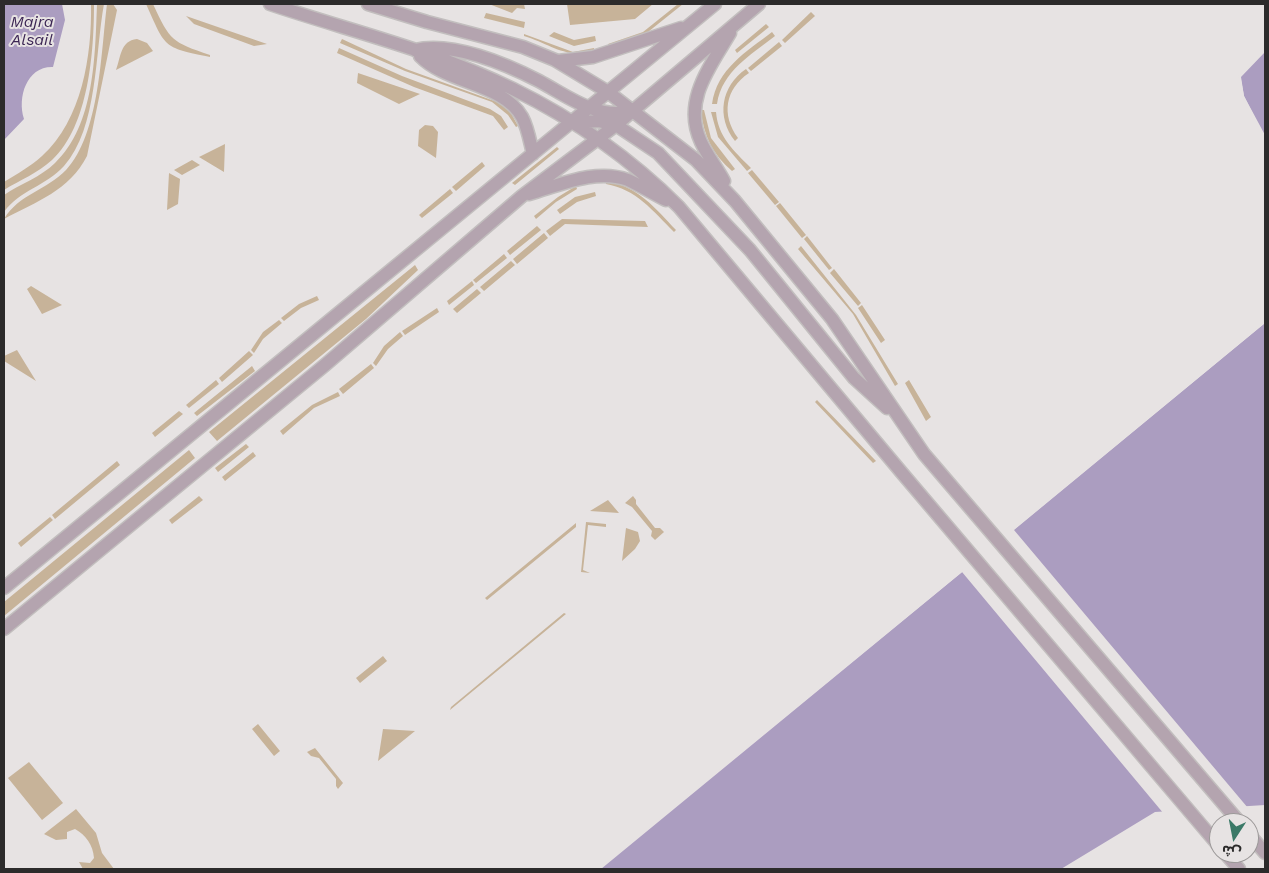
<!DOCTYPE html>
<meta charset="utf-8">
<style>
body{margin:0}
#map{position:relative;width:1269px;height:873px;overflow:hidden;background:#e7e3e3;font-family:"Work Sans","Noto Sans Arabic",sans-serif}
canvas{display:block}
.frame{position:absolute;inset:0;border:5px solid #2c2b2b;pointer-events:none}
.north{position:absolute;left:1209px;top:813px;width:50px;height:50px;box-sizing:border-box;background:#e7e3e3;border:1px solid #9c9999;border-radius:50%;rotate:191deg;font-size:14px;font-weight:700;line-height:20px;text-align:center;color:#2c2b2b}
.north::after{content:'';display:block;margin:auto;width:18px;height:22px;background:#3b7967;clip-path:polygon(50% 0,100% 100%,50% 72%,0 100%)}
</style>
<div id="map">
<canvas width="1269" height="873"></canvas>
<div class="frame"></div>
<div class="north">ش</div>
</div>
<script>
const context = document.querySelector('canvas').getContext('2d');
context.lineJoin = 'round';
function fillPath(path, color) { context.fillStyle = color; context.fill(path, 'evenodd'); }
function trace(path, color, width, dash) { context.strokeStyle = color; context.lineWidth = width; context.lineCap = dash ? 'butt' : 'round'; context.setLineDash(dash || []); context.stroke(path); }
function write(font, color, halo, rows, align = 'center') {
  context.font = font + ' "Work Sans",sans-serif'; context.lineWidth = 4; context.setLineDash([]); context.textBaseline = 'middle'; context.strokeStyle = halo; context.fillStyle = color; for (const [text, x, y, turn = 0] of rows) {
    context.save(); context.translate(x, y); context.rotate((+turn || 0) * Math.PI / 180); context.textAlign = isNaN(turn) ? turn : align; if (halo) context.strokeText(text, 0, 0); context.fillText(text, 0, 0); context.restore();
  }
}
fillPath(new Path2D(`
 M91,4H94C94,51 89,126 52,160C38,173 20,180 4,190V182C17,174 31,166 42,156C82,120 92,55 91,4Z
 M97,4H104C95,52 98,128 64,166C46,186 20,190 4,212V195C20,184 41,177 55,163C95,125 95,55 97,4Z
 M107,4H113L117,10L87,156C70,190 36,202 4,219C19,194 47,190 66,170C100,134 101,51 107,4Z
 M146,4H153C170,41 172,42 210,55V57C162,47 166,48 146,4Z
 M489,4H524L525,9L517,8L512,13Z
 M567,4H653L635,19L570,25Z
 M678,4H683L648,32L609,47L608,44L643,32Z
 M811,12L815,16L785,43L782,40Z
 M486,13L525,22L524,28L484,18Z
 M186,16L267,44L254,46L194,24Z
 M766,24L769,27L737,53L735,50Z
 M554,32L574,40L595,36L596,41L574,46L549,36Z
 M772,32L775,36C751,55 722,71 717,104H712C717,69 746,52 772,32Z
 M524,34L573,52L594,48V50C566,60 551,44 524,36Z
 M137,39L147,43L153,51L116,70C121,57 120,41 137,39Z
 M342,39L406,69L500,103L511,113L518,126L516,127L508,115L492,102L405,71L340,43Z
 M779,42L782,46L751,71L748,68Z
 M339,48L402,76L490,109L501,116L508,127L504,130L493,116L414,87L337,53Z
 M746,69L749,73C725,89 721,115 738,138L735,141C716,117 721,86 746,69Z
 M358,73L420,94L399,104L357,83Z
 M701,110H704L711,138L735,169L732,171C713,155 703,135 701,110Z
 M711,112H716C718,137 734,151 751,168L747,171L718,137Z
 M425,125L433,126L438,132L436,158L418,146L419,130Z
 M225,144L224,172L199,157Z
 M557,147L559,149L515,185L512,183Z
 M192,160L200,165L182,175L174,170Z
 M482,162L485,166L456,191L452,187Z
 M752,170L779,202L775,205L748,173Z
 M169,173L180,179L178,204L167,210Z
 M606,181C638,186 655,208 676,230L674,232C653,211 636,189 606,184Z
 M576,186L577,189L556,202L536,219L534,216L558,197Z
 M450,189L453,193L422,218L419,215Z
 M595,192L596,196L577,202L560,214L557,210L575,197Z
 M780,203L806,235L802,238L776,206Z
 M562,219L645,221L648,227L565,224L550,236L546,231Z
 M537,226L541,230L510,255L507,251Z
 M544,233L548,238L517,264L513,259Z
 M807,236L832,268L829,270L804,239Z
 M801,246L856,315L898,384L895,386L853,314L798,249Z
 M504,254L507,258L476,283L473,280Z
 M511,261L515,265L484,291L480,287Z
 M415,265L418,270L366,319L217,441L209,432Z
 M834,269L861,303L858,306L830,273Z
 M472,281L474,285L449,305L447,301Z
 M31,286L62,305L42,314L27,289Z
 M477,289L481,293L457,313L453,309Z
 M317,296L319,300L301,308L284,321L281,318L299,304Z
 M862,305L885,340L881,343L858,308Z
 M437,308L439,312L405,335L402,331Z
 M279,320L282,323L263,339L254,353L251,350L263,332Z
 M400,332L403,336L388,349L376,366L373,363L384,346Z
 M17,350L36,381L4,361V356Z
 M249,351L253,355L222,382L219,378Z
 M371,364L374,368L343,394L339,389Z
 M252,366L255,371L197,416L194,413Z
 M216,380L219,384L189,408L186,405Z
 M909,380L931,417L926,421L905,383Z
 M338,392L340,396L314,408L283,435L280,431L312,405Z
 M817,400L876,461L873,463L815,402Z
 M179,411L183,414L155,437L152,433Z
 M246,444L249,447L218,472L215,468Z
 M189,450L195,458L4,616V602Z
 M253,452L256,456L225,481L222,477Z
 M117,461L120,465L55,519L52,515Z
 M199,496L203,500L172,524L169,520Z
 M633,496L636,500V504L655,528H660L664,532L655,540L651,536L652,531L632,507L625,503Z
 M608,500L619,513L590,511Z
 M50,517L53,520L21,547L18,543Z
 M586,522L606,524V527L588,525L583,570L590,573L581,572Z
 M576,523V527L487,600L485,598Z
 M626,528L638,532L640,541L635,549L622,561Z
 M564,613L566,614L450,710L451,707Z
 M383,656L387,661L360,683L356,678Z
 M258,724L280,751L274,756L252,729Z
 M383,729L415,731L378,761Z
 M315,748L343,783L338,789L336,786V779L319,758L311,756L307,752Z
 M29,762L63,803L42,820L8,778Z
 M76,809L96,833L102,853L114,869H83L79,862L90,863L94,858C93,845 86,835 75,829L67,832V839L56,840L44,834Z`), '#c7b399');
fillPath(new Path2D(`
 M5,4H62L65,20L53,67C27,66 17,97 24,119L4,140Z
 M1265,52V135L1244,96L1241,77Z
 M1265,323V805L1155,812L1061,869H601Z`), '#ab9dc0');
fillPath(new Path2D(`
 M1240,74L1244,96L1265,138L1242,96L1238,77Z
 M1265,321V323L1014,530L1248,808L1164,814L962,572L599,869Z`), '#e7e3e3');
const street = new Path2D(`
 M270,4C350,31 436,51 513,89C574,119 631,159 679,207L902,473L1219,846
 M368,4L427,22L523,47L555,60L608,92L696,160L735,201L832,319L924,454L1240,823
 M415,50C452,41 506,64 539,81C567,96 597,120 631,111
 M420,56C447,84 503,83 522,117C528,128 530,142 533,154
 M558,61L593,57L681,28
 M571,123L598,121L616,125L658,153L750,250L854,378L887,408
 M724,181C717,168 707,155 701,142C682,101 710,67 730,33
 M529,194C560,185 596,168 628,180C641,186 654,194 666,200
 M4,588L715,4
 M4,629L325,365L522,196L616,125L759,4
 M1249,834L1265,853
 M1225,853L1239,869`);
trace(street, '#c2bebe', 15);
trace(street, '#b4a4af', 12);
write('italic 16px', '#3c2654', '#e7e3e3', [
 ["Majra",32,22],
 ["Alsail",32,40]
]);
</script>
